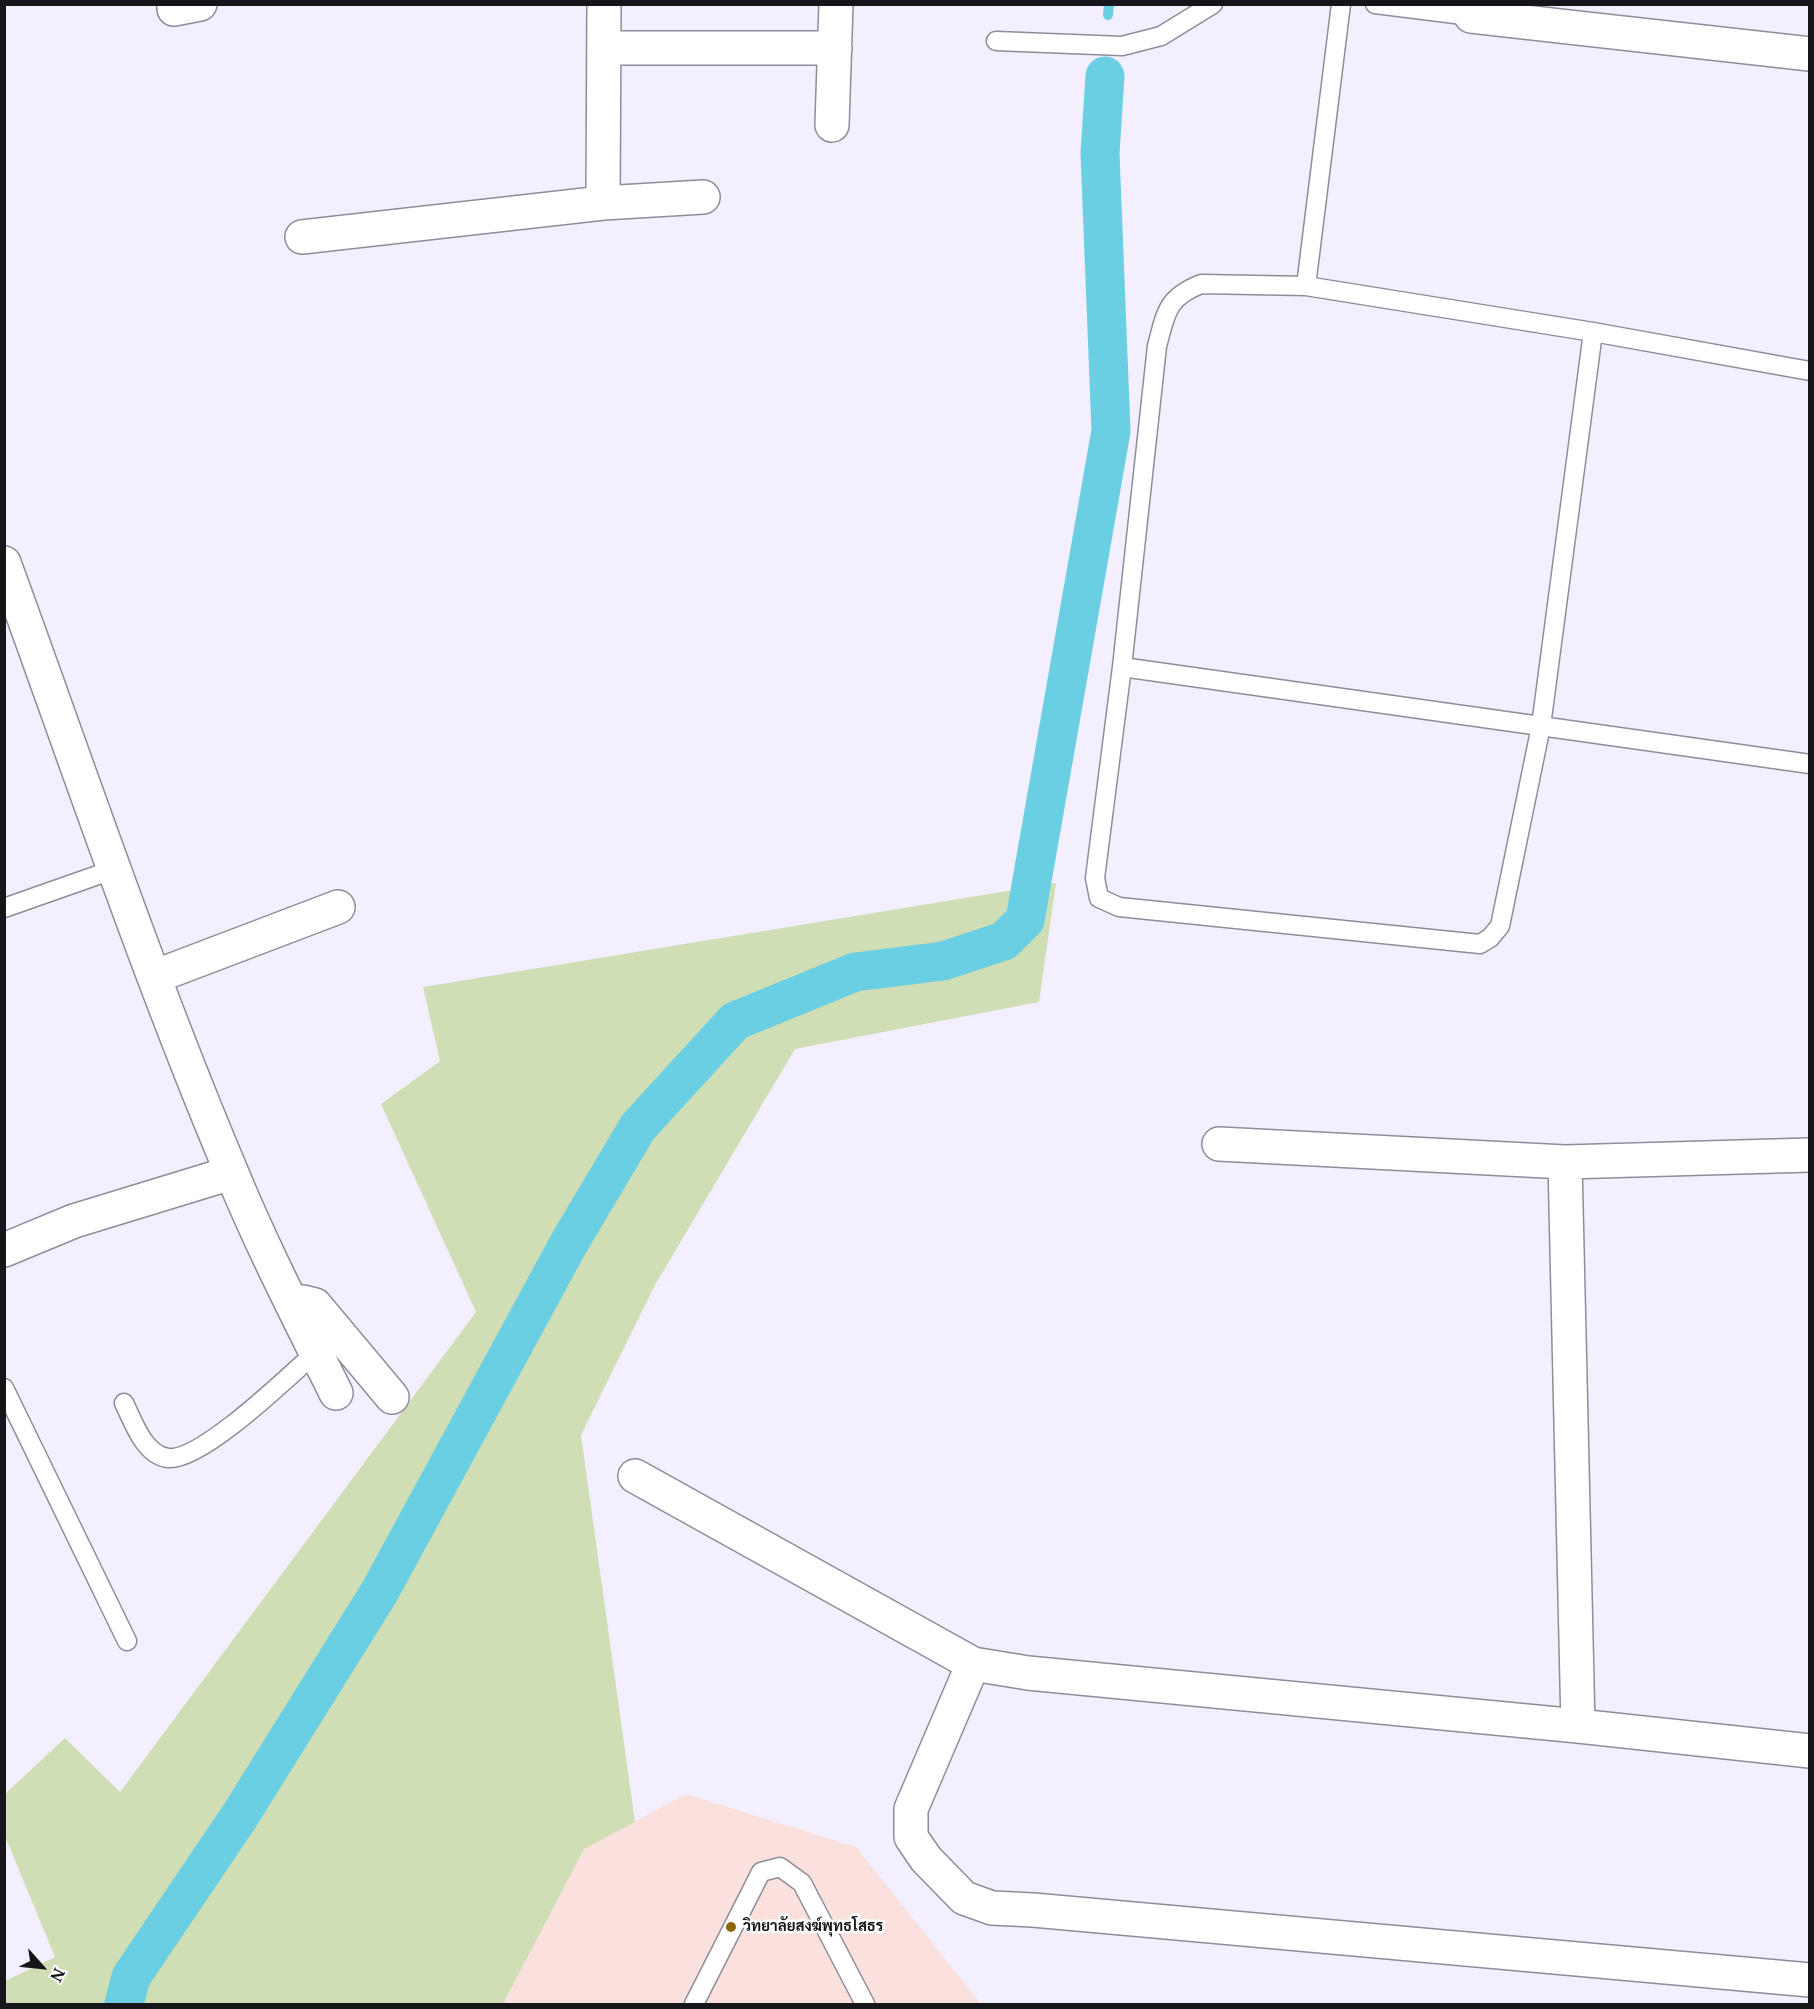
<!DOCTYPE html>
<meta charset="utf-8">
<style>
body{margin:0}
#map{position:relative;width:1814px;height:2009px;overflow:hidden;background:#f3effe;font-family:"Noto Serif",serif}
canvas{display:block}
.frame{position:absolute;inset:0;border:6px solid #16151a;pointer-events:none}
.north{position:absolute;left:12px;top:1937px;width:60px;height:60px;-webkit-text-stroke:4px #fff;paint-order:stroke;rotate:117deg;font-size:16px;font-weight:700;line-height:24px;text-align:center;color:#16151a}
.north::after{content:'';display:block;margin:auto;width:21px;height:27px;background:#16151a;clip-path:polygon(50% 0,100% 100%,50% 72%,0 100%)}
</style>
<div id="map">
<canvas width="1814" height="2009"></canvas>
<div class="frame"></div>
<div class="north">N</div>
</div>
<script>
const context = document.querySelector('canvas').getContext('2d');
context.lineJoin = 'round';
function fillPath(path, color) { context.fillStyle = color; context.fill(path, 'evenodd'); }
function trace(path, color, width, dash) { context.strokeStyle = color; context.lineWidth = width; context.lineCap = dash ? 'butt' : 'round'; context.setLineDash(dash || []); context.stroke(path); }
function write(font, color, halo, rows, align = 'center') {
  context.font = font + ' "Noto Serif",Sarabun,serif'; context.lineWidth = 5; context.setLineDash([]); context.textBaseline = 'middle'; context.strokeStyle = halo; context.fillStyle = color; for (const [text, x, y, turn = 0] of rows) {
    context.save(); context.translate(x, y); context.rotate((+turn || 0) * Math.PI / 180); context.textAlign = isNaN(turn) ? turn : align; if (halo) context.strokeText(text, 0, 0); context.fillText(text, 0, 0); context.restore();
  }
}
fillPath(new Path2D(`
 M686,1794L856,1847L981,2004H503L584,1849Z`), '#fbe1de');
fillPath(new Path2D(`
 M1056,883L1039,1002L795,1049L655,1285L581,1435L635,1822L584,1849L503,2004H5V1981L55,1957L5,1836V1794L65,1738L120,1792L476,1312L381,1104L440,1061L423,987Z`), '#cfdeb4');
trace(new Path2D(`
 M1108,15L1109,4`), '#6bcfe3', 10);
trace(new Path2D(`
 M124,2004L131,1977L241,1814L380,1591L569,1243L638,1127L735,1021L855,972L943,961L1004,941L1025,920L1111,431L1100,153L1105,76`), '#6bcfe3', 39);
const lane = new Path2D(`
 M1375,4L1471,16
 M996,41L1122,46L1161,36L1213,4
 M1306,286L1341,4
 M1593,332L1541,726L1500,926L1490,938L1480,944L1119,907L1099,898L1095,878L1122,667L1157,346C1166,313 1166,298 1201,284L1306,286L1593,332L1810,371
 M1122,667L1810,764
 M4,908L115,869
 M4,1388L127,1641
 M124,1403C133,1421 144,1455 168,1458C201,1462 290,1375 316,1352
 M694,2004L761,1872L780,1867L802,1883L865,2004`);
const street = new Path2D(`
 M1473,4L1471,16L1810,54
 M174,9L200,4
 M604,48H835
 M832,125L836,4
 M603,203L604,4
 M302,237L603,203L703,197
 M4,563C78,766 147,972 231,1171C262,1247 300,1320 336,1393
 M154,977L338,907
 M1219,1144L1565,1162L1578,1726
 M1565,1162L1810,1155
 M4,1250L74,1221L231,1173
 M293,1305L303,1302L315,1305L392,1397
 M635,1476L973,1664L1028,1673L1578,1726L1810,1751
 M973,1664L911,1809V1837L926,1859L964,1898L992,1908L1033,1910L1810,1980`);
trace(lane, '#8f8c99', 21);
trace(street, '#8f8c99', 36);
trace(lane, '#fff', 18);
trace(street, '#fff', 33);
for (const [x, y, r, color] of [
 [731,1927,6,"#8d680b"]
]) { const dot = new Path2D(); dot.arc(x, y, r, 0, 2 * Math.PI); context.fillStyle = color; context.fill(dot); trace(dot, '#fff', 2); }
write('bold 15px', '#16151a', '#fff', [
 ["วิทยาลัยสงฆ์พุทธโสธร",743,1927]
], 'left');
</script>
